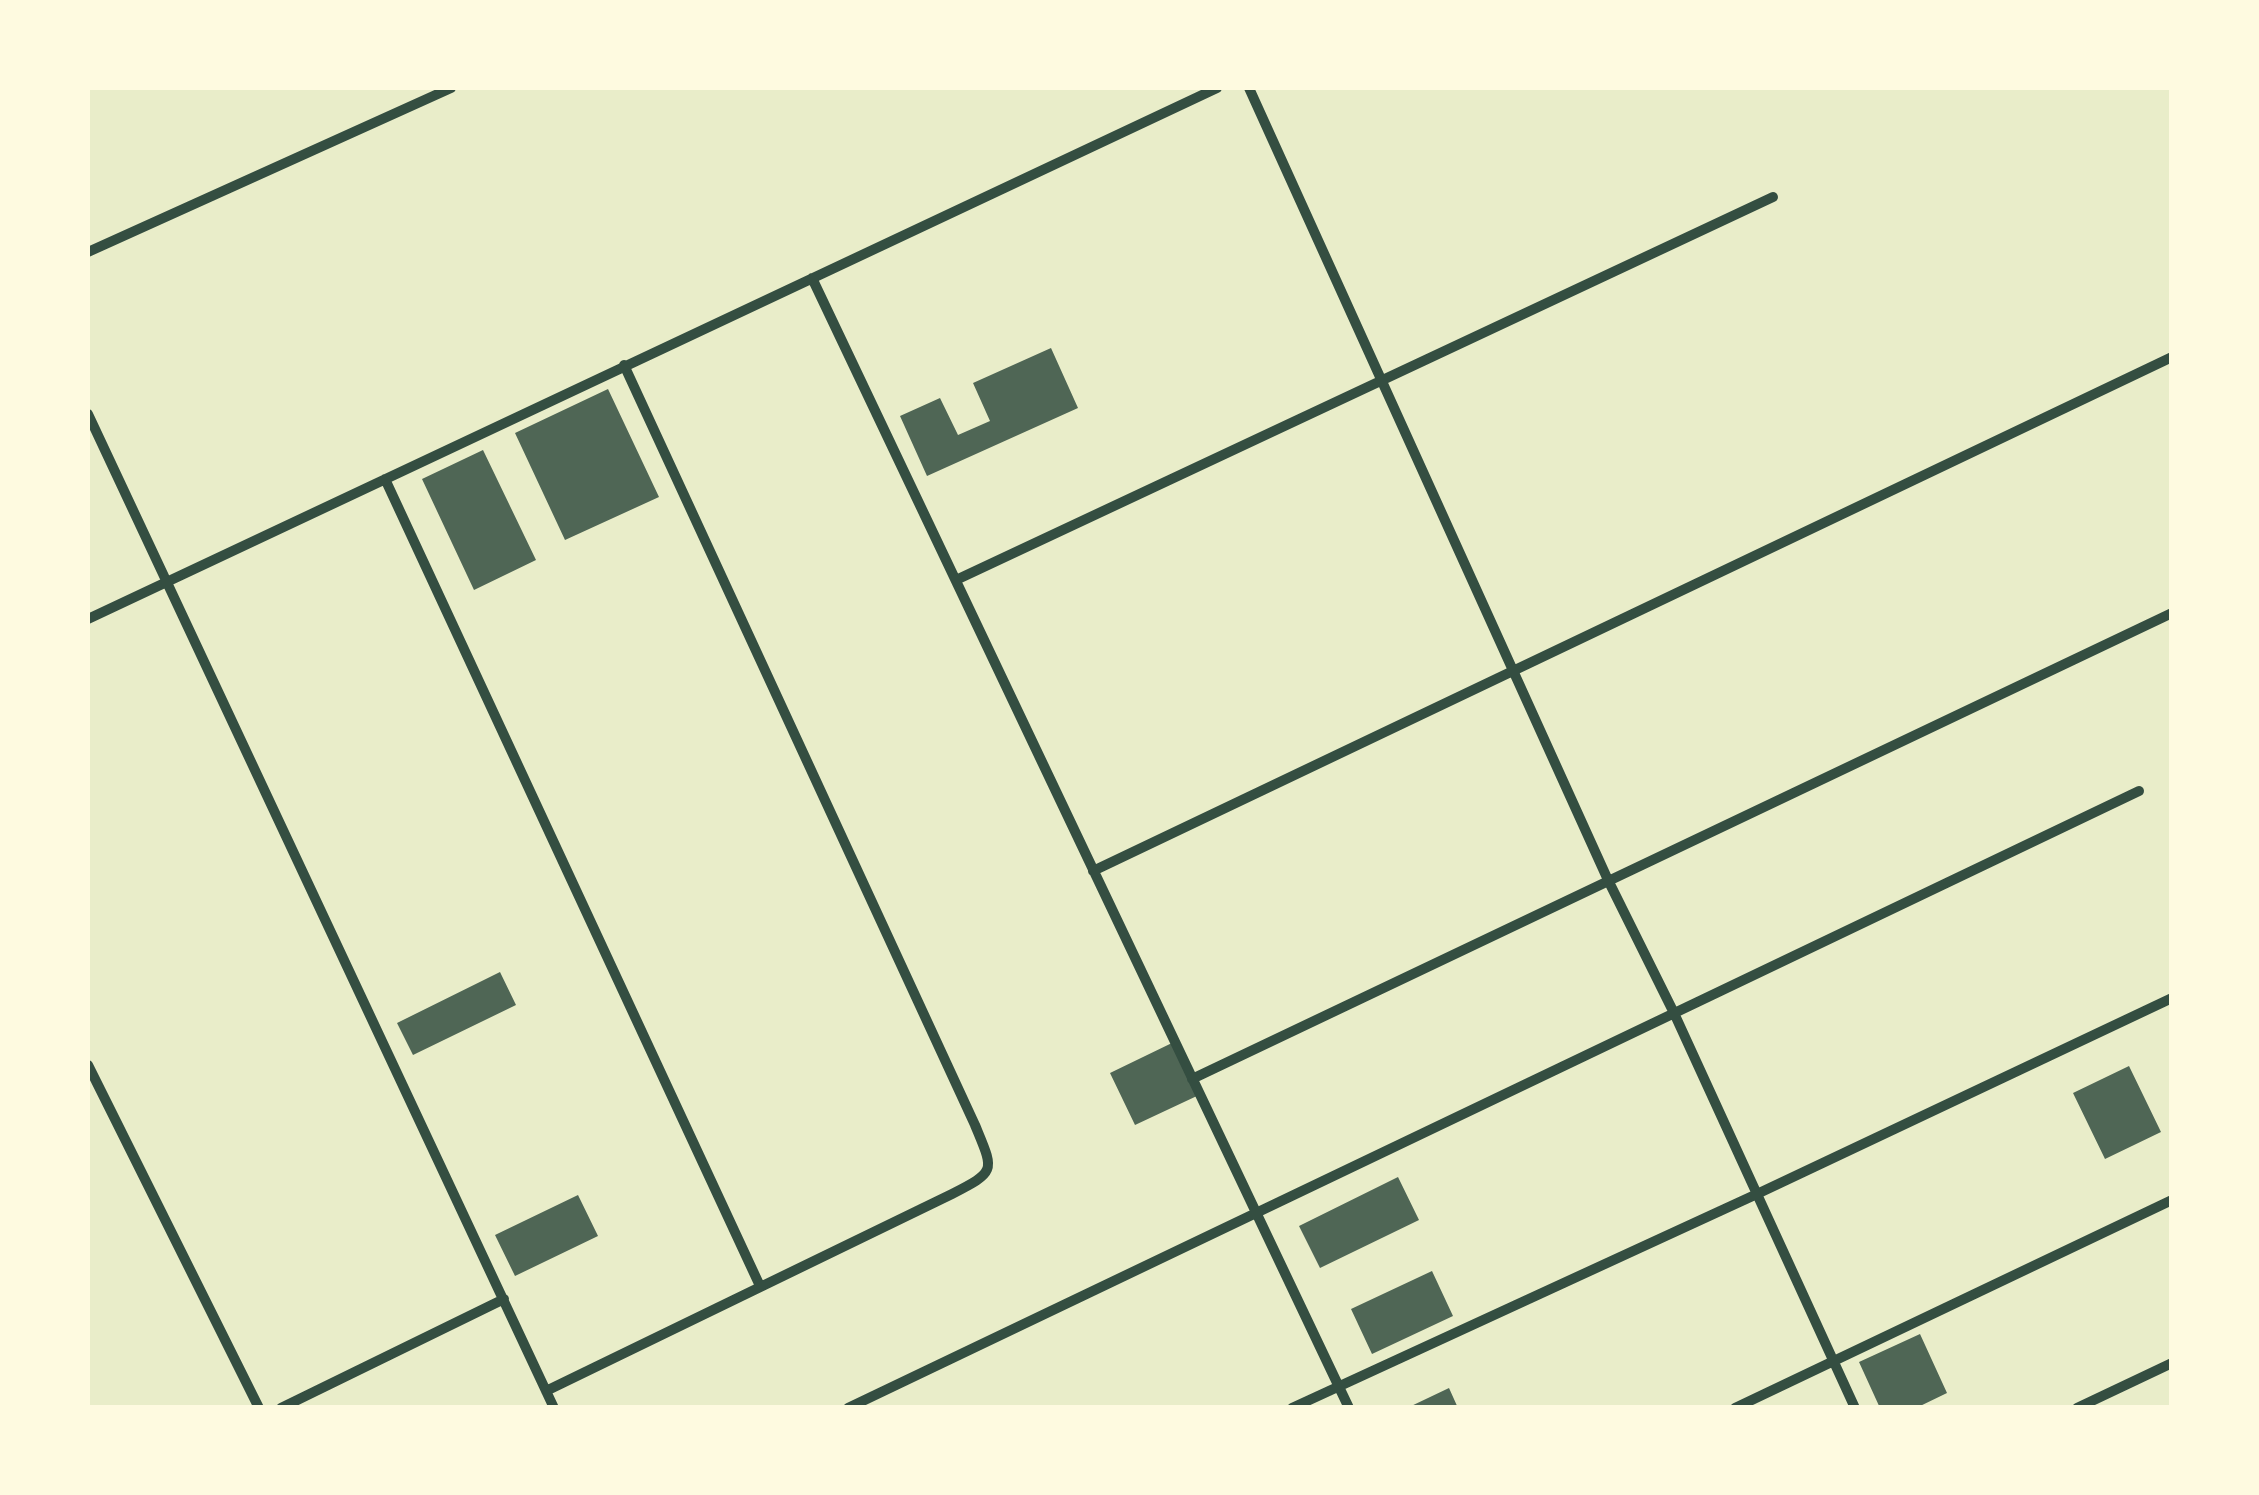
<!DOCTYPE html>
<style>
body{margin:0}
#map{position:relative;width:2259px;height:1495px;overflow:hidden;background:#e9edc9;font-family:Figtree,sans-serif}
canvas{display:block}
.frame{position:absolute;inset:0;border:90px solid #fefae0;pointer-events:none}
</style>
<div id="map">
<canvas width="2259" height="1495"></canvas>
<div class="frame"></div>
</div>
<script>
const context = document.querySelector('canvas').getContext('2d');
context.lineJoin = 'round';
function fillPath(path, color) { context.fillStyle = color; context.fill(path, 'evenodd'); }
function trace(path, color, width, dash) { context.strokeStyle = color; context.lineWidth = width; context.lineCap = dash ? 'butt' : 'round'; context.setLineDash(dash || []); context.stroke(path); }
fillPath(new Path2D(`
 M1051,348L1078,408L927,476L900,416L940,398L958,435L990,421L973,383Z
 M608,389L659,497L565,540L515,433Z
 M483,450L536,560L474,590L422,479Z
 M500,972L516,1005L413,1055L397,1023Z
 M1174,1042L1199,1095L1135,1125L1110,1073Z
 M2129,1066L2161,1132L2105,1159L2073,1093Z
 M1398,1177L1419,1220L1320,1268L1299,1226Z
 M578,1195L598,1236L515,1276L495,1235Z
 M1432,1271L1453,1316L1372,1354L1351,1309Z
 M1920,1334L1947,1393L1916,1408H1880L1859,1362Z
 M1449,1388L1458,1408H1407Z`), '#4f6655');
trace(new Path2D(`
 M1249,88L1608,880L1674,1013L1855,1408
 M88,252L451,88
 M812,278L1349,1408
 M88,414L554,1408
 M385,479L760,1286
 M956,580L1773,197
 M88,619L1217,88
 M1093,871L2172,357
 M88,1065L259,1408
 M1192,1079L2172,613
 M546,1391L952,1194C997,1171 994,1171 975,1125L624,365
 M281,1408L504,1299
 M848,1408L2139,791
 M1292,1408L1757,1194L2172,998
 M1735,1408L2172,1200
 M2077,1408L2172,1363`), '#344e41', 10);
</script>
